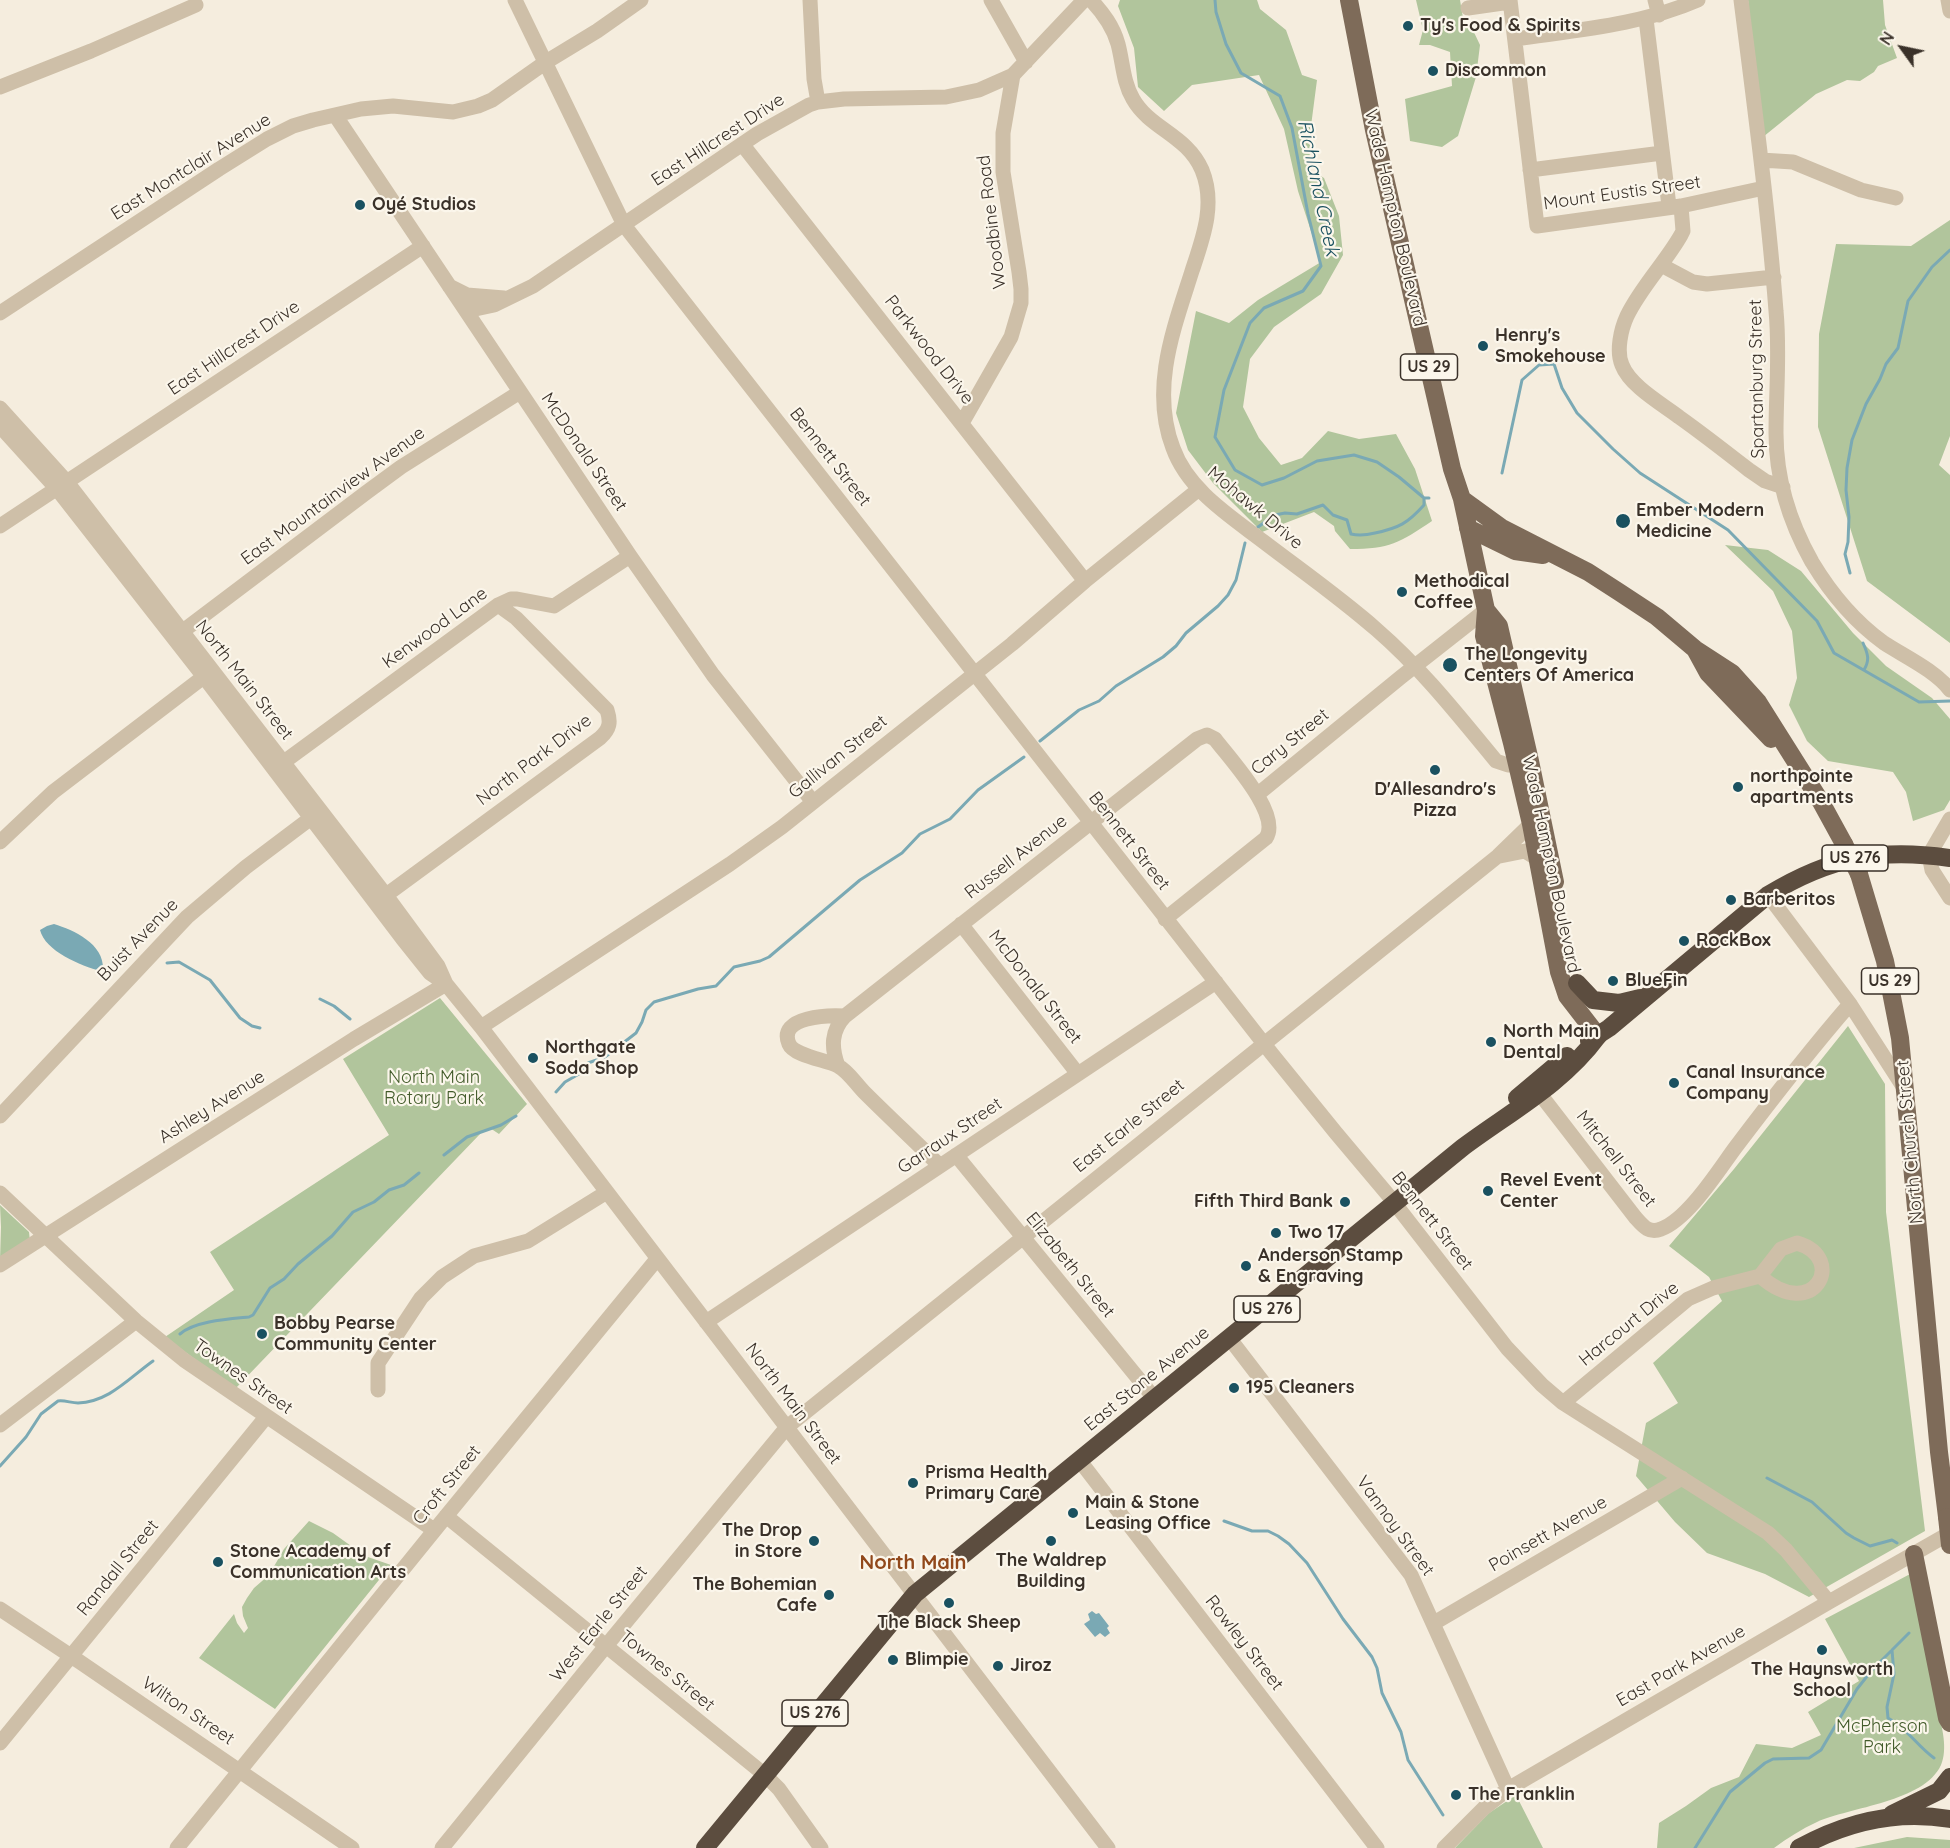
<!DOCTYPE html>
<meta charset="utf-8">
<style>
body{margin:0}
#map{position:relative;width:1950px;height:1848px;overflow:hidden;background:#f5edde;font-family:Quicksand,sans-serif}
canvas{display:block}
.north{position:absolute;left:1872px;top:18px;width:60px;height:60px;-webkit-text-stroke:4px #fbf6eb;paint-order:stroke;rotate:303deg;font-size:16px;font-weight:700;line-height:24px;text-align:center;color:#3a3129}
.north::after{content:'';display:block;margin:auto;width:21px;height:27px;background:#3a3129;clip-path:polygon(50% 0,100% 100%,50% 72%,0 100%)}
</style>
<div id="map">
<canvas width="1950" height="1848"></canvas>
<div class="north">N</div>
</div>
<script>
const context = document.querySelector('canvas').getContext('2d');
context.lineJoin = 'round';
function fillPath(path, color) { context.fillStyle = color; context.fill(path, 'evenodd'); }
function trace(path, color, width, dash) { context.strokeStyle = color; context.lineWidth = width; context.lineCap = dash ? 'butt' : 'round'; context.setLineDash(dash || []); context.stroke(path); }
function write(font, color, halo, rows, align = 'center') {
  context.font = font + ' Quicksand,sans-serif'; context.lineWidth = 4.5; context.setLineDash([]); context.textBaseline = 'middle'; context.strokeStyle = halo; context.fillStyle = color; for (const [text, x, y, turn = 0] of rows) {
    context.save(); context.translate(x, y); context.rotate((+turn || 0) * Math.PI / 180); context.textAlign = isNaN(turn) ? turn : align; if (halo) context.strokeText(text, 0, 0); context.fillText(text, 0, 0); context.restore();
  }
}
fillPath(new Path2D(`
 M1120,0H1257L1260,9L1286,30L1302,75L1317,80L1311,126L1309,169L1324,178L1339,216L1343,255L1321,294L1274,327L1250,359L1243,407L1259,438L1281,465L1302,458L1328,431L1359,439L1396,434L1415,469L1432,521C1399,543 1390,549 1350,549L1335,531L1334,526L1314,512L1262,532L1213,483L1188,450L1176,413L1196,311L1229,323L1258,300L1321,262L1298,191L1284,129L1259,75L1192,85L1164,111L1138,87L1134,48L1118,6Z
 M1416,0H1460L1463,18L1471,26L1480,45L1476,77L1458,136L1442,147L1410,141L1405,99L1452,86L1450,52L1430,45H1419L1423,30Z
 M1748,0H1883L1885,25L1897,58L1878,66L1874,72L1860,81L1847,80L1816,94L1763,137Z
 M1950,220V436L1939,465L1950,475V643L1867,581L1818,427L1819,334L1836,244L1911,246Z
 M1725,545L1768,550L1801,571L1853,633L1886,666L1932,698L1950,719V800L1944,810L1913,821L1906,792L1893,772L1828,761L1807,741L1789,705L1797,678L1792,631L1773,591Z
 M440,998L527,1104L499,1134L490,1128L481,1133L235,1389L165,1337L234,1290L210,1252L389,1135L343,1059Z
 M1848,1026L1885,1084L1886,1212L1925,1531L1809,1597L1765,1574L1707,1553L1675,1522L1636,1476L1646,1423L1678,1403L1653,1363L1722,1301L1709,1277L1669,1246L1734,1169Z
 M0,1205L29,1232L30,1241L0,1261L1,1227Z
 M309,1521L333,1533L365,1556L391,1565L275,1709L199,1658L234,1614L237,1623L244,1633L248,1628L243,1616L242,1607L247,1598L254,1588L269,1575L284,1549Z
 M1912,1573L1938,1711C1942,1727 1948,1749 1941,1765C1924,1802 1850,1807 1817,1822C1802,1829 1787,1838 1774,1848H1657L1659,1823L1686,1806L1711,1788L1739,1777L1756,1744L1792,1748L1821,1735L1808,1712L1859,1681L1825,1619Z
 M1516,1795L1543,1848H1455L1489,1813Z
 M1907,1837L1950,1840V1848H1854Z`), '#b1c59c');
fillPath(new Path2D(`
 M54,924C74,930 104,944 103,969L101,971C81,966 45,951 40,930L47,926Z
 M1092,1611L1096,1614L1099,1613L1109,1626L1107,1628L1110,1633L1105,1637L1100,1633L1095,1637L1084,1624L1090,1620L1088,1614Z`), '#7aa9b4');
trace(new Path2D(`
 M1215,0L1216,12L1226,44L1241,73L1280,96L1292,128L1308,214L1321,266L1303,291L1264,308L1250,323L1224,390L1215,437L1235,470L1262,485L1284,478L1317,461L1354,455L1377,462L1399,477L1424,498H1429
 M1502,473L1522,380L1539,365L1554,364L1562,388L1577,413L1613,449L1640,473L1728,530L1817,621L1834,653L1919,702L1950,701
 M1258,527L1275,515L1285,513L1297,514L1323,505L1333,515L1347,520L1351,534C1359,536 1367,535 1375,533C1399,528 1408,523 1424,505V498
 M1850,573L1845,554L1848,542L1849,517L1846,490L1847,468L1852,440L1866,404L1880,379L1886,364L1898,348L1908,301L1932,267L1950,250
 M1863,643C1868,654 1870,660 1864,670
 M1040,741L1079,710L1099,701L1116,686L1163,657L1176,646L1186,633L1218,606L1228,595L1236,580L1245,543
 M167,963L179,962L210,980L240,1018L252,1026L260,1028
 M320,999L334,1006L350,1019
 M556,1092L565,1082L579,1074L588,1063L605,1057L636,1033L642,1022L646,1010L654,1002L698,989L716,986L734,967L760,961L769,957L860,880L902,853L920,834L950,819L978,790L1024,757
 M444,1155L467,1137L501,1125L516,1116
 M180,1334C195,1321 229,1319 249,1317L253,1315L270,1288L284,1279L298,1264L332,1236L353,1212L374,1202L389,1190L404,1185L419,1173
 M0,1466L26,1437L41,1414L58,1401C65,1400 71,1403 78,1403C109,1402 129,1378 153,1361
 M1767,1478L1812,1502L1846,1533L1854,1538L1870,1546L1892,1540L1897,1543
 M1224,1521L1252,1531H1268L1278,1536L1289,1544L1307,1563L1343,1619L1372,1657L1377,1668L1382,1693L1401,1732L1408,1760L1443,1815
 M1892,1650L1894,1674L1887,1707L1888,1718C1906,1727 1917,1746 1934,1758
 M1695,1848L1730,1792L1765,1763L1773,1759L1809,1758L1821,1750L1857,1689L1872,1670L1909,1633`), '#7aa9b4', 3);
trace(new Path2D(`
 M515,0L624,225L1272,1054L1336,1133L1389,1196L1507,1348L1542,1385L1563,1403L1768,1533L1786,1550L1829,1602
 M810,0L814,79L818,102
 M991,0L1026,62
 M1091,0C1103,13 1113,26 1118,44C1123,63 1123,82 1133,99C1150,129 1187,135 1202,170C1216,204 1203,238 1192,271C1174,328 1150,388 1173,448C1188,490 1230,516 1264,542C1302,571 1342,599 1377,630C1422,669 1458,715 1496,761L1508,765L1526,762
 M1510,0L1537,226L1681,206L1764,188
 M1655,0L1659,15
 M1741,0C1754,103 1768,207 1776,311C1780,351 1776,392 1776,433C1776,478 1790,523 1812,562C1830,592 1855,622 1884,643C1904,656 1936,671 1950,690
 M1948,0L1950,11
 M1468,8L1510,2
 M1646,19L1669,206
 M1516,39C1577,30 1641,25 1698,0
 M0,87L91,51L196,5
 M335,115L630,556L713,675L813,802
 M742,144L1085,581
 M1761,160L1793,162L1861,190L1896,198
 M1530,170L1662,153
 M1681,206L1683,231L1681,235C1665,263 1641,287 1627,316C1621,329 1616,351 1622,365C1630,386 1662,404 1679,417C1703,434 1726,452 1749,470L1765,481L1783,487
 M1661,265L1693,282L1707,284L1774,277
 M449,286L467,295L504,298
 M466,311L494,305L533,286L757,134L809,105L818,102L844,99L946,97L979,90L1013,75L1084,0
 M0,313L219,169L267,139L293,126L313,120L361,109L393,106L453,112L478,106L492,100L546,62L597,31L641,0
 M0,408L67,482L385,894L438,966L446,984L481,1027L1108,1848
 M962,423L1011,337L1021,303V289L1019,272L1003,172V133L1013,75
 M0,426L57,489L204,677L402,938L430,973L446,984
 M0,526L423,246
 M175,637L367,492L401,467L520,392
 M277,767L498,605L511,599H517L554,606L630,556
 M1258,794L1401,677L1486,610
 M1950,819L1929,855L1932,870L1950,898
 M0,842L53,792L210,672
 M1500,856L1525,851L1538,859
 M1768,895L1850,1004L1906,1091
 M378,901L600,738C610,729 611,722 607,710L516,618L498,605
 M961,924L1078,1074
 M845,1016C830,1015 777,1016 789,1044C794,1056 827,1060 838,1066C848,1071 856,1084 864,1092C889,1117 915,1141 940,1166
 M481,1027L730,864L782,827L1012,644L1085,581L1199,489
 M838,1066C831,1047 831,1031 845,1016L1197,739L1207,735L1215,739C1229,758 1282,814 1266,838L1165,919
 M1540,1094L1635,1217C1643,1226 1649,1234 1661,1229C1688,1219 1718,1171 1735,1148C1772,1099 1810,1050 1850,1004
 M0,1116L187,917L246,867L319,812
 M956,1155L1155,1399
 M0,1193L136,1321L184,1360L434,1530
 M1797,1243C1848,1258 1814,1324 1760,1276L1781,1249Z
 M0,1265L354,1039L446,984
 M706,1322L1216,982
 M1230,1339L1411,1575L1508,1789
 M378,1390V1363L421,1298L442,1277L474,1256L528,1241L607,1192
 M1563,1403L1688,1299L1713,1288L1760,1276
 M0,1425L136,1321
 M1080,1461L1377,1848
 M446,1516L765,1775L779,1789L821,1848
 M0,1609L80,1662L352,1848
 M1434,1623L1682,1478
 M0,1743L266,1417
 M177,1848L438,1526L657,1259
 M442,1848L601,1652L787,1427L1498,856L1531,824
 M1444,1848L1484,1808L1508,1789L1829,1602L1950,1533`), '#cebfa8', 15);
trace(new Path2D(`
 M1349,0L1374,130L1452,469L1462,499L1486,610L1484,636L1512,743L1531,824L1559,972L1567,996L1598,1036
 M1462,499L1502,528L1588,572L1619,592L1657,617L1695,649L1732,673L1758,702L1821,802L1844,844
 M1468,528L1515,551L1543,555
 M1486,610L1499,626L1530,761L1555,882
 M1696,651L1708,673L1771,739
 M1859,874L1885,961L1900,1038L1939,1452L1947,1517
 M1914,1554L1947,1718L1950,1723`), '#7e6b59', 18);
trace(new Path2D(`
 M1577,983L1593,1000L1619,1003L1640,998
 M1589,1041L1609,1028L1768,895C1830,857 1879,848 1950,858
 M1517,1098L1567,1056
 M1892,1814L1939,1791L1950,1777
 M705,1848L915,1594L1462,1148C1510,1112 1562,1085 1598,1036
 M1799,1848C1846,1822 1897,1810 1950,1819`), '#5c4d3f', 18);
trace(new Path2D(`
 M1844,844L1859,874
 M1947,1517L1950,1545`), '#7e6b59', 18);
for (const [x, y, r, color] of [
 [1408,26,6,"#1a5160"],
 [1433,71,6,"#1a5160"],
 [360,205,6,"#1a5160"],
 [1483,346,6,"#1a5160"],
 [1623,521,8,"#1a5160"],
 [1402,592,6,"#1a5160"],
 [1450,665,8,"#1a5160"],
 [1435,770,6,"#1a5160"],
 [1738,787,6,"#1a5160"],
 [1731,900,6,"#1a5160"],
 [1684,941,6,"#1a5160"],
 [1613,981,6,"#1a5160"],
 [1491,1042,6,"#1a5160"],
 [533,1058,6,"#1a5160"],
 [1674,1083,6,"#1a5160"],
 [1488,1191,6,"#1a5160"],
 [1345,1202,6,"#1a5160"],
 [1276,1233,6,"#1a5160"],
 [1246,1266,6,"#1a5160"],
 [262,1334,6,"#1a5160"],
 [1234,1388,6,"#1a5160"],
 [913,1483,6,"#1a5160"],
 [1073,1513,6,"#1a5160"],
 [814,1541,6,"#1a5160"],
 [1051,1541,6,"#1a5160"],
 [218,1562,6,"#1a5160"],
 [829,1595,6,"#1a5160"],
 [949,1603,6,"#1a5160"],
 [1822,1650,6,"#1a5160"],
 [893,1660,6,"#1a5160"],
 [998,1666,6,"#1a5160"],
 [1456,1795,6,"#1a5160"]
]) { const dot = new Path2D(); dot.arc(x, y, r, 0, 2 * Math.PI); context.fillStyle = color; context.fill(dot); trace(dot, '#fbf6eb', 2); }
for (const [x, y, w] of [
 [1429,367,57],
 [1855,858,66],
 [1890,981,57],
 [1267,1309,66],
 [815,1713,66]
]) { const box = new Path2D(); box.roundRect(x - w / 2, y - 13, w, 26, 4.5); context.fillStyle = '#fbf6eb'; context.fill(box); trace(box, '#3a3129', 1.5); }
write('bold 16px', '#3a3129', null, [
 ["US 29",1429,367],
 ["US 276",1855,858],
 ["US 29",1890,981],
 ["US 276",1267,1309],
 ["US 276",815,1713]
]);
write('bold 18px', '#3a3129', '#fbf6eb', [
 ["Ty's Food & Spirits",1420,26],
 ["Discommon",1445,71],
 ["Oyé Studios",372,205],
 ["Henry's",1495,336],
 ["Smokehouse",1495,357],
 ["Ember Modern",1636,511],
 ["Medicine",1636,532],
 ["Methodical",1414,582],
 ["Coffee",1414,603],
 ["The Longevity",1464,655],
 ["Centers Of America",1464,676],
 ["northpointe",1750,777],
 ["apartments",1750,798],
 ["D'Allesandro's",1435,790,"center"],
 ["Pizza",1435,811,"center"],
 ["Barberitos",1743,900],
 ["RockBox",1696,941],
 ["BlueFin",1625,981],
 ["North Main",1503,1032],
 ["Dental",1503,1053],
 ["Northgate",545,1048],
 ["Soda Shop",545,1069],
 ["Canal Insurance",1686,1073],
 ["Company",1686,1094],
 ["Revel Event",1500,1181],
 ["Center",1500,1202],
 ["Fifth Third Bank",1333,1202,"right"],
 ["Two 17",1288,1233],
 ["Anderson Stamp",1258,1256],
 ["& Engraving",1258,1277],
 ["Bobby Pearse",274,1324],
 ["Community Center",274,1345],
 ["195 Cleaners",1246,1388],
 ["Prisma Health",925,1473],
 ["Primary Care",925,1494],
 ["Main & Stone",1085,1503],
 ["Leasing Office",1085,1524],
 ["The Drop",802,1531,"right"],
 ["in Store",802,1552,"right"],
 ["Stone Academy of",230,1552],
 ["Communication Arts",230,1573],
 ["The Waldrep",1051,1561,"center"],
 ["Building",1051,1582,"center"],
 ["The Bohemian",817,1585,"right"],
 ["Cafe",817,1606,"right"],
 ["The Black Sheep",949,1623,"center"],
 ["Blimpie",905,1660],
 ["Jiroz",1010,1666],
 ["The Haynsworth",1822,1670,"center"],
 ["School",1822,1691,"center"],
 ["The Franklin",1468,1795]
], 'left');
write('18px', '#3a3129', '#fbf6eb', [
 ["East Hillcrest Drive",718,140,-33],
 ["East Montclair Avenue",191,167,-32],
 ["Mount Eustis Street",1622,193,-8],
 ["Wade Hampton Boulevard",1395,218,77],
 ["Woodbine Road",992,222,-97],
 ["East Hillcrest Drive",234,348,-34],
 ["Parkwood Drive",929,350,52],
 ["Spartanburg Street",1757,379,-91],
 ["McDonald Street",584,452,56],
 ["Bennett Street",830,457,52],
 ["East Mountainview Avenue",333,496,-36],
 ["Mohawk Drive",1255,508,40],
 ["Kenwood Lane",435,628,-36],
 ["North Main Street",244,680,52],
 ["Cary Street",1290,742,-39],
 ["Gallivan Street",838,757,-39],
 ["North Park Drive",534,760,-37],
 ["Bennett Street",1129,841,52],
 ["Russell Avenue",1016,857,-38],
 ["Wade Hampton Boulevard",1551,864,78],
 ["Buist Avenue",138,940,-46],
 ["McDonald Street",1035,987,52],
 ["Ashley Avenue",212,1107,-32],
 ["East Earle Street",1129,1126,-39],
 ["Garraux Street",950,1136,-34],
 ["North Church Street",1910,1142,-95],
 ["Mitchell Street",1616,1159,52],
 ["Bennett Street",1432,1221,52],
 ["Elizabeth Street",1070,1265,51],
 ["Harcourt Drive",1629,1324,-39],
 ["Townes Street",243,1377,35],
 ["East Stone Avenue",1147,1379,-39],
 ["North Main Street",793,1404,53],
 ["Croft Street",447,1485,-51],
 ["Vannoy Street",1395,1526,54],
 ["Poinsett Avenue",1548,1534,-30],
 ["Randall Street",118,1568,-51],
 ["West Earle Street",599,1624,-51],
 ["Rowley Street",1244,1643,52],
 ["East Park Avenue",1681,1666,-30],
 ["Townes Street",667,1671,39],
 ["Wilton Street",188,1711,34]
]);
write('18px', '#425b2a', '#fbf6eb', [
 ["North Main",434,1078],
 ["Rotary Park",434,1099],
 ["McPherson",1882,1727],
 ["Park",1882,1748]
]);
write('italic 20px', '#1a5160', '#fbf6eb', [
 ["Richland Creek",1318,188,78]
]);
write('bold 20px', '#91481b', '#fbf6eb', [
 ["North Main",913,1563]
]);
</script>
